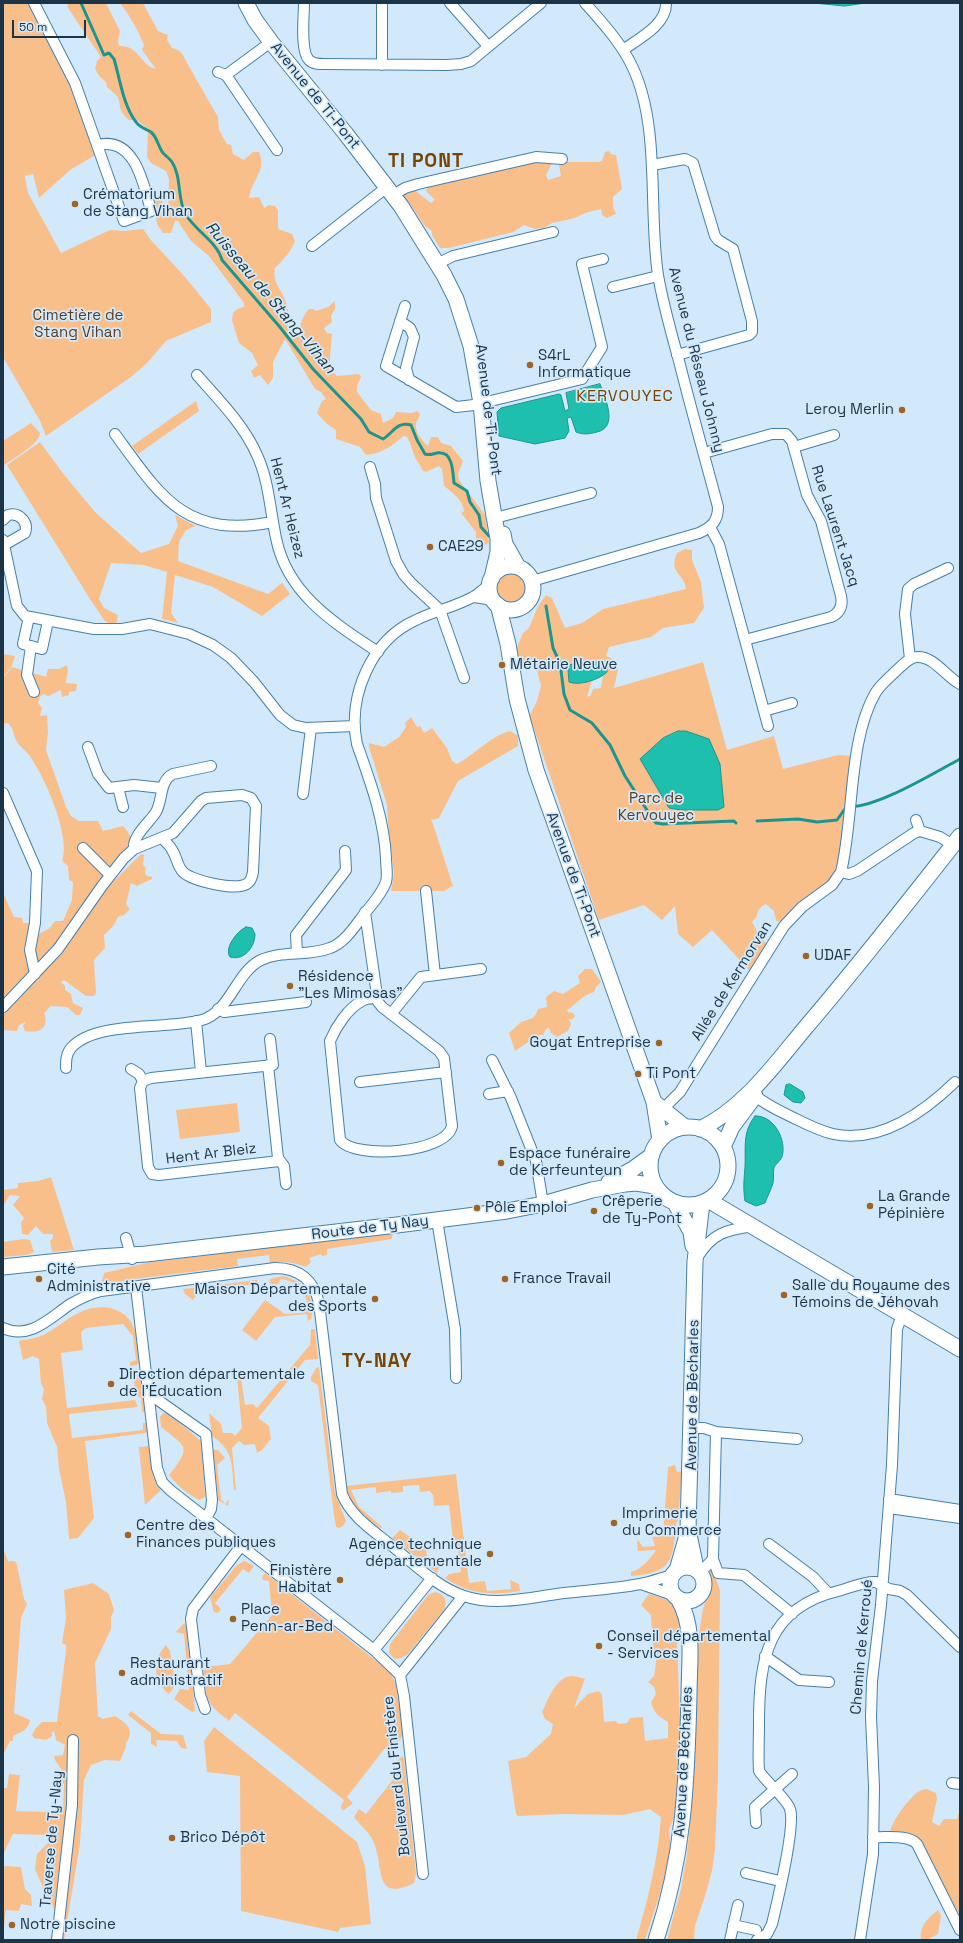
<!DOCTYPE html>
<meta charset="utf-8">
<style>
body{margin:0}
#map{position:relative;width:963px;height:1943px;overflow:hidden;background:#d2e9fc;font-family:"Space Grotesk",sans-serif}
canvas{display:block}
.frame{position:absolute;inset:0;border:4px solid #1c3447;pointer-events:none}
.scale{position:absolute;left:12px;top:20px;width:74px;height:18px;box-sizing:border-box;border:2px solid #1c3447;border-top:0;padding-left:5px;font-size:12px;line-height:14px;white-space:nowrap;color:#1c3447;-webkit-text-stroke:3px #d2e9fc;paint-order:stroke}
</style>
<div id="map">
<canvas width="963" height="1943"></canvas>
<div class="frame"></div>
<div class="scale">50 m</div>
</div>
<script>
const context = document.querySelector('canvas').getContext('2d');
context.lineJoin = 'round';
function fillPath(path, color) { context.fillStyle = color; context.fill(path, 'evenodd'); }
function trace(path, color, width, dash) { context.strokeStyle = color; context.lineWidth = width; context.lineCap = dash ? 'butt' : 'round'; context.setLineDash(dash || []); context.stroke(path); }
function write(font, color, halo, rows, align = 'center') {
  context.font = font + ' "Space Grotesk",sans-serif'; context.lineWidth = 3.5; context.setLineDash([]); context.textBaseline = 'middle'; context.strokeStyle = halo; context.fillStyle = color; for (const [text, x, y, turn = 0] of rows) {
    context.save(); context.translate(x, y); context.rotate((+turn || 0) * Math.PI / 180); context.textAlign = isNaN(turn) ? turn : align; if (halo) context.strokeText(text, 0, 0); context.fillText(text, 0, 0); context.restore();
  }
}
fillPath(new Path2D(`
 M3,3H34L64,56L97,154L70,170L39,198L33,174L25,176L28,193L61,253L110,230L125,231L143,229L150,239L185,277L211,309V322L166,341L147,363L131,377L46,436L40,421L3,357Z
 M67,3H106L120,31L118,41L119,46C139,45 141,66 156,69L142,50L144,45C138,30 130,16 120,3H143L158,31L168,35L167,40L172,48C181,50 183,54 187,63L218,117L219,130L227,144L231,145L233,154L244,160L253,152H259C267,172 252,178 249,198L259,197L264,208L269,205L275,206L278,210V229L292,234L295,241C291,252 283,260 275,268C272,285 284,291 287,306C289,312 287,319 288,325L293,327L294,331L292,338L300,334C299,325 303,315 309,309H314L316,311L328,307L335,301V309L331,316L332,322L324,328L327,333L332,334L329,368L337,376L359,374L361,377L357,386V392L371,410L381,414L383,423L393,418L396,412L412,413L417,411L420,414C419,418 417,420 416,423C415,433 421,439 428,446L431,437H438L441,443L451,446L463,461L458,474L459,480L485,515L489,543L485,545L476,539V532L461,513L464,511C462,499 453,493 444,486L442,469L439,466L426,472L422,470C421,465 418,463 416,459C412,452 412,445 407,437L403,436C393,446 380,454 366,455L360,447L336,439V430L327,424L317,413L322,401L326,399L321,392L315,389L285,339L273,362V378L268,385L260,375L254,378L251,371L258,365L252,353L239,343L232,320L233,313L237,309L244,307V303L209,256L191,241L178,221H175L171,233H163L157,224L154,202L160,197L164,206L168,208L169,179L166,171L151,163L147,157L148,129L137,120H129C119,111 121,109 118,97L107,87L106,82L100,77L95,69L97,61L101,57L68,8Z
 M609,151L611,154L616,155L622,189L613,197V206L616,214L607,218L602,215L601,209L585,213L575,218L552,223L544,228L535,229L524,225L513,232L449,248H440L432,235V231L425,226L404,196L406,190L413,189L431,203L435,200L426,191L429,185L533,162L552,163L546,175L548,180L561,176L559,165L562,162H598L602,161L605,152Z
 M196,401L199,411L138,454L132,446Z
 M31,423L40,433C40,444 12,459 3,466V441Z
 M40,442L65,476L96,513L141,553L169,544L178,526L175,515L196,526L186,530L179,542L178,561L268,594L282,583L290,594L262,616L213,587L175,575L171,613L178,623L162,619L167,572L144,565L111,563L99,599L104,608L118,615L117,622L111,625L104,620L90,599L7,465Z
 M685,549L692,550V560L701,582L704,608L694,623L663,628L651,637L609,647L606,656L611,658L618,669L614,688L703,662L727,750L774,736L783,769L838,755L852,756L839,865L831,881L780,921H776L774,911L766,904C761,906 757,911 757,916L752,922L758,933L756,935L768,945L749,970L712,930L693,947L678,934L675,906L662,920L644,905L599,920L529,714L531,713L537,701L541,686L537,670L525,663L518,665L515,652L523,633L529,628L538,606L546,595L552,598L565,628L582,623L603,609L686,589C684,573 668,573 677,553ZM603,676L601,688L593,689L591,695L587,697L592,680Z
 M496 588a15 15 0 1 1 30 0a15 15 0 1 1-30 0Z
 M3,654L15,656L12,666L3,677Z
 M67,665L68,670L66,683L77,684L76,691L69,692V695L62,697L61,690L48,696L43,694L40,697L38,703L42,708L40,716L47,715L48,732L46,750L66,807L71,816L79,821H98L103,831L123,826L128,832L133,844L107,888L140,855L144,854L143,865L146,868L145,873L147,876L152,877V879L137,886L131,883L126,904L130,909L124,915L118,917L114,925L104,935L105,948L94,960L96,994L94,996H86L64,980L61,982L65,986V990L71,994L73,1003L83,1008L80,1015H76L67,1007L51,1006L44,1013C50,1028 39,1034 25,1031L23,1026L26,1022L19,1025L17,1031L3,1030V893L14,917L22,918L23,923H31V938L50,928L55,921H63L72,900L73,882L69,880L68,866L62,861C71,837 46,780 31,758C28,752 21,748 17,742C13,735 14,729 8,723L3,724V678L12,667L46,677L48,669H59Z
 M411,717L417,727L420,726L424,733L432,728L447,748L452,761L457,764C475,754 491,736 510,731L518,736V746L458,781L439,818L433,820L431,818L453,886L444,891H391L394,874L388,823L387,805L369,747V743L384,747L399,737L406,727L405,723Z
 M585,969H592L601,982L596,987L594,992C582,995 577,1004 567,1010L568,1012L573,1013L575,1016L573,1019H569L571,1024L568,1031L557,1037L551,1033L549,1028L546,1029L543,1035H539L537,1040H531L515,1051L509,1033L521,1022L533,1018L536,1014L538,1009L547,1007L546,997L554,991L563,994L580,983L578,976Z
 M237,1103L240,1132L180,1139L176,1110Z
 M51,1177L74,1250L52,1252L50,1241L53,1238V1234H43L36,1226L28,1235L22,1234L21,1223L24,1218L13,1205L20,1196L10,1195L3,1206V1190L18,1188V1183L38,1181Z
 M393,1232L392,1239L327,1249V1255L322,1256L321,1254L309,1258L311,1262L306,1267C293,1262 283,1261 270,1263L269,1255L237,1259L238,1266L134,1279L101,1285L104,1273L146,1263Z
 M24,1239L30,1240L34,1252L26,1255L3,1257V1242Z
 M283,1276C303,1280 317,1298 311,1319L308,1321L307,1314L275,1317L256,1341L242,1330L265,1300L285,1314L301,1313V1310L308,1308C306,1292 298,1281 281,1279L279,1283L275,1285L269,1283L270,1279Z
 M257,1280L258,1284L199,1291L193,1300L185,1294L183,1289Z
 M104,1307C137,1312 136,1333 140,1361L137,1365L130,1366V1362L136,1360L133,1336L123,1324L86,1328L81,1332L83,1350L61,1353L67,1408L135,1400L138,1407L69,1414L72,1438L143,1430V1423H147L148,1430L146,1433L85,1441L94,1518L78,1538L69,1539L66,1502L59,1469L57,1447L47,1423L46,1407L42,1399L44,1389L41,1384L39,1359L33,1356L23,1360L19,1341C29,1339 39,1338 47,1333C67,1321 79,1307 104,1307Z
 M311,1329H315L318,1359L305,1360L258,1418L269,1426L271,1439L262,1450L257,1453L255,1444L244,1445L239,1441L232,1448L236,1490H234C231,1464 235,1452 212,1436L209,1413L221,1424L223,1433H232L235,1436L242,1428L237,1378L240,1371L245,1405L253,1404L257,1408L310,1345Z
 M319,1367L335,1493L346,1521L343,1526L339,1528L336,1527L334,1515L318,1385L311,1381V1377L316,1368Z
 M141,1374L146,1412H142L141,1398L135,1394L134,1379L136,1375Z
 M163,1413H168L201,1441L205,1493V1497L199,1500C187,1494 177,1485 169,1475C192,1446 187,1448 161,1427L160,1417Z
 M149,1446L154,1475L161,1487L160,1491L145,1505L139,1449V1447Z
 M213,1450H218L225,1458L217,1465L221,1499L225,1504L229,1499L228,1506L218,1500Z
 M675,1465L677,1472L682,1471L678,1520L676,1524C673,1561 672,1573 631,1576V1572C641,1570 650,1559 656,1550L638,1551L637,1542L638,1540L643,1547L655,1546L652,1537L663,1536L668,1467Z
 M456,1474L469,1583L485,1581L487,1591L511,1589L510,1580L519,1584L520,1591C492,1596 468,1594 445,1578L449,1574L461,1572L457,1541L453,1540L449,1505L434,1506L433,1495L429,1491L420,1492L419,1485L403,1486V1492L391,1493V1491L376,1493V1487L351,1490L359,1507L381,1526L382,1528H380C364,1516 351,1506 346,1486Z
 M400,1530L426,1549L428,1564H435L439,1567L437,1573L392,1538Z
 M3,1549L8,1561H15L17,1565L24,1599L27,1604L21,1618L14,1713L30,1720C28,1731 22,1731 13,1736V1741H10L4,1753Z
 M245,1561L254,1566L249,1573L243,1569L215,1603L221,1609L218,1613L214,1612L210,1597L237,1565Z
 M709,1570L713,1571L720,1590L718,1776L715,1849L712,1871L705,1896L695,1926L694,1940H667L681,1889L687,1854L691,1813L699,1634L703,1608L711,1588L712,1579Z
 M265,1573L390,1672L397,1686L403,1735L391,1752L385,1748L347,1797L353,1803L344,1810H342L341,1806L344,1800L235,1713L229,1721C205,1703 206,1699 204,1671L207,1667L230,1664L272,1615L269,1581L263,1580L262,1577Z
 M93,1583L109,1594L114,1610L111,1617V1629L95,1663L98,1716L103,1719L115,1716C126,1723 136,1730 126,1743V1747L120,1761L105,1760L91,1765L84,1780L80,1844L64,1940H51L55,1911L52,1904L44,1896L42,1885L35,1869L37,1854L50,1841L49,1835L13,1834L3,1855V1788H7L9,1774L20,1775L16,1811L48,1812L63,1809L64,1784L59,1783L56,1778L58,1773L63,1772L55,1760L54,1756L63,1755L65,1745L56,1740L54,1731L52,1732V1736L46,1740L34,1738L32,1735L35,1729L42,1722H57L66,1650V1645L62,1643L66,1618L64,1590Z
 M435,1592C445,1594 448,1601 444,1610L407,1655L401,1658L395,1659L389,1653L390,1644L428,1595Z
 M649,1594L669,1600L674,1603L681,1618L677,1643L680,1720L677,1811L669,1829L671,1852L668,1868L645,1940H636C648,1899 658,1860 661,1817L650,1809L623,1815L563,1814L518,1816L516,1814L508,1761L526,1757L551,1734L553,1724L545,1719L542,1712C548,1700 556,1676 572,1676C576,1676 581,1678 585,1679L574,1708L588,1694L599,1691L602,1695L604,1722L615,1721L619,1724L627,1723L630,1718L643,1717L645,1741L668,1738V1722C658,1716 654,1713 651,1702L656,1694L654,1687L648,1682L654,1676L657,1655L653,1648L651,1615L641,1605Z
 M184,1623L187,1627L195,1711L192,1712L174,1699L180,1689L189,1690L184,1634L176,1632Z
 M166,1645L170,1651L175,1682V1686L169,1694C153,1682 152,1659 166,1645Z
 M131,1711L161,1734L183,1735L187,1749L181,1748L177,1741L156,1740L157,1747L151,1744V1733L128,1715Z
 M214,1727L357,1842L365,1866L371,1924L340,1928L338,1932L241,1911L240,1776L207,1772L204,1741Z
 M402,1756L404,1759L416,1874L414,1883C373,1903 384,1867 374,1843C370,1832 360,1826 354,1817L359,1809L366,1814L402,1768L396,1762Z
 M927,1789L936,1793L937,1799L932,1822L939,1826L944,1819H957L960,1809V1914L948,1900L922,1849V1843L912,1837L890,1834C890,1823 909,1798 918,1792C921,1790 925,1789 927,1789Z
 M7,1866L21,1867L25,1889L31,1895L32,1906L21,1904L19,1911L6,1910L3,1935V1867Z
 M938,1910L941,1915L938,1934L927,1940H921C919,1926 928,1918 938,1910Z`), '#f9bf8b');
const water = new Path2D(`
 M814,3H865L845,6Z
 M600,384C605,398 619,427 597,432C590,434 583,435 576,432L571,417L567,418L569,431L565,438L535,444L499,436L497,412L501,408L559,394L561,395L565,411L569,409L566,393Z
 M603,662L607,668V672C599,680 579,686 569,682L568,670L570,665Z
 M678,731H686L709,739L720,764L724,807L718,810H681L669,808L640,759L663,738Z
 M246,927L252,928L255,934C255,947 244,961 230,957C224,948 237,931 246,927Z
 M790,1084L803,1092L805,1098L801,1103L793,1102L784,1095L786,1085Z
 M755,1116C774,1115 787,1140 782,1157C780,1161 776,1164 774,1167C773,1172 774,1178 773,1183C771,1190 767,1197 765,1203L756,1206L745,1201C743,1189 744,1179 745,1167C746,1147 742,1133 755,1116Z`);
fillPath(water, '#1ebfae');
trace(water, '#1d958f', 1);
trace(new Path2D(`
 M81,3L104,55L109,53L114,59C120,79 123,105 136,122C139,127 146,129 151,132C158,138 158,147 163,153C166,156 170,159 172,162C182,177 177,201 186,215C196,231 217,242 222,260L279,326L313,369L361,419L369,432L383,439C393,433 397,421 411,425L417,440L425,454C432,456 435,452 441,453C453,453 453,475 454,483L467,491L470,502L479,515L481,527L489,536
 M546,606L553,648L560,663L564,694L570,710L592,723L610,745L625,776L654,821L656,823L663,824L734,821L736,823
 M757,821L798,819L817,822L837,820L847,806C872,811 935,772 960,759`), '#1d958f', 3);
const street = new Path2D(`
 M34,3L75,83L124,221L151,211C144,185 135,136 98,145
 M304,3C304,16 300,51 309,60C313,64 319,64 324,64L447,65L461,64L471,61L541,3
 M450,3L488,46
 M623,50C638,39 667,25 666,3
 M382,65V3
 M218,72L226,75L271,42
 M226,75L277,150
 M652,165L685,159L693,163L715,236L718,240L733,249L752,321V332L749,335L677,355
 M393,195L405,188L418,184L536,157L562,159
 M312,246L387,187
 M437,264L453,256L553,232
 M613,287L658,276
 M405,306L386,366L456,407L474,405L582,379L602,347L582,264L603,259
 M400,321L410,328L414,337L406,368L409,380
 M197,375C218,399 244,425 257,455C269,481 270,510 276,538C287,594 334,623 378,652
 M115,434C161,497 185,539 273,522
 M794,447L834,435
 M704,453L772,434H786L792,441L807,495L821,521L841,596C843,606 840,613 831,617L745,640L719,544L710,527
 M370,467L375,484L376,498L396,561L404,575L412,584L440,610L464,678
 M495,518L591,493
 M3,520L8,515C19,512 29,522 25,533L4,545
 M3,540L17,606L25,616L94,629H122L150,624L189,634L213,645L231,658L254,682L280,715L293,725L306,728L355,726
 M532,581L699,533C712,527 718,521 718,507C705,458 691,409 679,361C671,332 663,304 658,275C648,210 661,126 632,66C621,43 602,22 585,3
 M474,597L493,600
 M29,617L23,644L42,649L48,621
 M745,640L768,726
 M31,646L27,675L34,692
 M910,659L905,614L908,589L914,584L948,568
 M764,711L792,703
 M88,747L98,774L109,788L134,785L162,788
 M118,787L123,807
 M3,793L37,871L35,923L30,950L35,974
 M303,794L311,728
 M916,820L920,831L940,837L953,845
 M83,848L110,875
 M134,849C132,836 150,822 156,812C163,800 159,781 173,774L211,766
 M841,872C854,819 848,739 876,692C882,683 890,677 897,670C903,665 909,657 917,657C934,656 946,677 960,684
 M426,891L435,975
 M365,912L378,1002L382,1007L439,1051L444,1058L452,1126C447,1153 355,1160 340,1140L330,1041C336,1027 348,1008 362,1001C366,998 372,998 377,998
 M297,953L296,935L346,870L345,851
 M3,1007L58,949L102,886L124,858L134,849L173,833L201,801L206,798L242,795L251,798L256,806L253,872C252,876 252,880 248,883C238,892 192,881 183,872C177,866 177,857 172,850C170,845 165,842 162,838
 M218,1009L224,1012L306,1002
 M391,1014L421,977L481,969
 M196,1021L201,1072
 M270,1039L273,1065L151,1078L143,1081L140,1088L148,1167L152,1174L159,1175L279,1161
 M492,1060L511,1098L536,1161L543,1204
 M268,1065L278,1158L284,1166L286,1184
 M66,1068C66,1061 66,1054 71,1048C95,1020 168,1030 202,1020C230,1012 236,972 261,960C282,950 308,957 330,948C344,943 353,929 362,917C370,906 381,896 386,882C388,875 386,866 386,858C384,818 370,781 357,744C347,697 371,640 416,620C434,611 455,607 473,597C479,594 485,588 490,584
 M131,1069L139,1074L143,1081
 M360,1082L446,1072
 M752,1093C764,1104 781,1112 796,1119C808,1125 820,1131 833,1134C880,1144 924,1112 955,1082
 M489,1094L508,1091
 M660,1112L680,1092L784,926L802,907L832,885L841,872L849,874L857,871L914,833L920,831
 M437,1220L455,1329L456,1378
 M126,1238L132,1259
 M697,1258C712,1233 726,1230 753,1226
 M136,1287L157,1468L162,1482L170,1490L374,1650L400,1675L463,1596
 M3,1328C29,1340 49,1319 69,1305C79,1299 89,1294 101,1291L275,1268C299,1268 314,1280 319,1303L342,1494C351,1517 374,1531 392,1546C414,1564 437,1587 464,1596C496,1607 532,1597 564,1593C589,1590 615,1589 640,1584C651,1582 661,1578 672,1575
 M148,1393L206,1434L212,1500L211,1509L206,1518
 M692,1428H704L716,1432L797,1439
 M716,1432L713,1559L718,1573L744,1575L792,1614
 M889,1499L960,1510
 M889,1508L960,1518
 M769,1544L813,1577L828,1593
 M700,1573L713,1559
 M641,1584L673,1595
 M374,1650L432,1578
 M765,1656L799,1680L829,1682
 M400,1675L404,1696L423,1874
 M205,1709L200,1695L191,1619L193,1609L241,1546
 M952,1783L960,1784
 M756,1823L755,1807L792,1774
 M873,1837C886,1838 908,1834 917,1844L960,1930
 M746,1873L780,1881
 M733,1925L756,1930
 M57,1940L72,1805L73,1740
 M730,1940L738,1905
 M757,1940L767,1934L772,1924C777,1903 796,1826 790,1809C787,1799 766,1782 759,1771C758,1755 759,1739 759,1723C759,1660 767,1608 838,1591C850,1588 864,1581 876,1582L889,1589L900,1591L907,1595L960,1647
 M860,1940L873,1854L874,1787L871,1717L872,1681L881,1605L892,1465L897,1329L902,1315`);
const secondary = new Path2D(`
 M246,3L255,20L271,42L346,134L401,206L444,275L456,299L471,346L481,403L488,481L498,539V552L492,578
 M503,534L505,544L518,567
 M489 588a22 22 0 1 1 44 0a22 22 0 1 1-44 0Z
 M498,605L508,644L517,699L536,770L654,1102L660,1140
 M654,1102L685,1127
 M650 1166a39 39 0 1 1 78 0a39 39 0 1 1-78 0Z
 M700,1129C744,1108 775,1064 806,1027C859,965 909,901 960,836
 M723,1147L732,1127L755,1096
 M609,1182L633,1169L651,1156
 M708,1200L960,1349
 M675,1203L691,1232L693,1246
 M3,1267L98,1257L146,1254L397,1225L507,1211L543,1204L592,1190L625,1184L636,1183L655,1186
 M670 1584a17 17 0 1 1 34 0a17 17 0 1 1-34 0Z
 M696,1568L688,1530L695,1261L702,1203
 M677,1570L688,1532
 M656,1940C684,1856 687,1782 689,1695C689,1663 695,1628 679,1600`);
trace(street, '#477fab', 12);
trace(secondary, '#477fab', 17);
trace(street, '#fff', 10);
trace(secondary, '#fff', 15);
for (const [x, y, r, color] of [
 [75,204,4,"#9f6325"],
 [530,365,4,"#9f6325"],
 [902,410,4,"#9f6325"],
 [430,547,4,"#9f6325"],
 [502,665,4,"#9f6325"],
 [806,956,4,"#9f6325"],
 [290,986,4,"#9f6325"],
 [659,1043,4,"#9f6325"],
 [638,1074,4,"#9f6325"],
 [501,1163,4,"#9f6325"],
 [870,1206,4,"#9f6325"],
 [477,1208,4,"#9f6325"],
 [594,1211,4,"#9f6325"],
 [39,1279,4,"#9f6325"],
 [505,1279,4,"#9f6325"],
 [784,1295,4,"#9f6325"],
 [375,1299,4,"#9f6325"],
 [111,1384,4,"#9f6325"],
 [614,1523,4,"#9f6325"],
 [128,1535,4,"#9f6325"],
 [490,1554,4,"#9f6325"],
 [340,1580,4,"#9f6325"],
 [233,1619,4,"#9f6325"],
 [599,1646,4,"#9f6325"],
 [122,1673,4,"#9f6325"],
 [172,1838,4,"#9f6325"],
 [12,1925,4,"#9f6325"]
]) { const dot = new Path2D(); dot.arc(x, y, r, 0, 2 * Math.PI); context.fillStyle = color; context.fill(dot); trace(dot, '#d2e9fc', 1.5); }
write('15px', '#1c3447', '#d2e9fc', [
 ["Avenue de Ti-Pont",315,96,51],
 ["Avenue du Réseau Johnny",696,360,76],
 ["Avenue de Ti-Pont",488,410,83],
 ["Hent Ar Heizez",287,508,76],
 ["Rue Laurent Jacq",835,526,72],
 ["Avenue de Ti-Pont",573,875,70],
 ["Allée de Kermorvan",732,981,-58],
 ["Hent Ar Bleiz",211,1154,-7],
 ["Route de Ty Nay",370,1228,-7],
 ["Avenue de Bécharles",693,1395,-89],
 ["Chemin de Kerroué",862,1647,-85],
 ["Avenue de Bécharles",684,1762,-87],
 ["Boulevard du Finistère",397,1776,-96],
 ["Traverse de Ty-Nay",52,1839,-85]
]);
write('15px', '#1c3447', '#d2e9fc', [
 ["Crématorium",83,195],
 ["de Stang Vihan",83,212],
 ["S4rL",538,356],
 ["Informatique",538,373],
 ["Leroy Merlin",894,410,"right"],
 ["CAE29",438,547],
 ["Métairie Neuve",510,665],
 ["UDAF",814,956],
 ["Résidence",298,977],
 ["\"Les Mimosas\"",298,994],
 ["Goyat Entreprise",651,1043,"right"],
 ["Ti Pont",646,1074],
 ["Espace funéraire",509,1154],
 ["de Kerfeunteun",509,1171],
 ["La Grande",878,1197],
 ["Pépinière",878,1214],
 ["Crêperie",602,1202],
 ["de Ty-Pont",602,1219],
 ["Pôle Emploi",485,1208],
 ["Cité",47,1270],
 ["Administrative",47,1287],
 ["France Travail",513,1279],
 ["Salle du Royaume des",792,1286],
 ["Témoins de Jéhovah",792,1303],
 ["Maison Départementale",367,1290,"right"],
 ["des Sports",367,1307,"right"],
 ["Direction départementale",119,1375],
 ["de l'Éducation",119,1392],
 ["Imprimerie",622,1514],
 ["du Commerce",622,1531],
 ["Centre des",136,1526],
 ["Finances publiques",136,1543],
 ["Agence technique",482,1545,"right"],
 ["départementale",482,1562,"right"],
 ["Finistère",332,1571,"right"],
 ["Habitat",332,1588,"right"],
 ["Place",241,1610],
 ["Penn-ar-Bed",241,1627],
 ["Conseil départemental",607,1637],
 ["- Services",607,1654],
 ["Restaurant",130,1664],
 ["administratif",130,1681],
 ["Brico Dépôt",180,1838],
 ["Notre piscine",20,1925]
], 'left');
write('15px', '#5b3c1e', '#d2e9fc', [
 ["Cimetière de",78,316],
 ["Stang Vihan",78,333],
 ["Parc de",656,799],
 ["Kervouyec",656,816]
]);
write('italic 16px', '#213936', '#d2e9fc', [
 ["Ruisseau de Stang-Vihan",270,298,50]
]);
context.letterSpacing = '1px';
write('16px', '#784400', '#d2e9fc', [
 ["KERVOUYEC",625,397]
]);
context.letterSpacing = '0px';
context.letterSpacing = '1px';
write('bold 19px', '#784400', '#d2e9fc', [
 ["TI PONT",426,162],
 ["TY-NAY",377,1362]
]);
context.letterSpacing = '0px';
</script>
